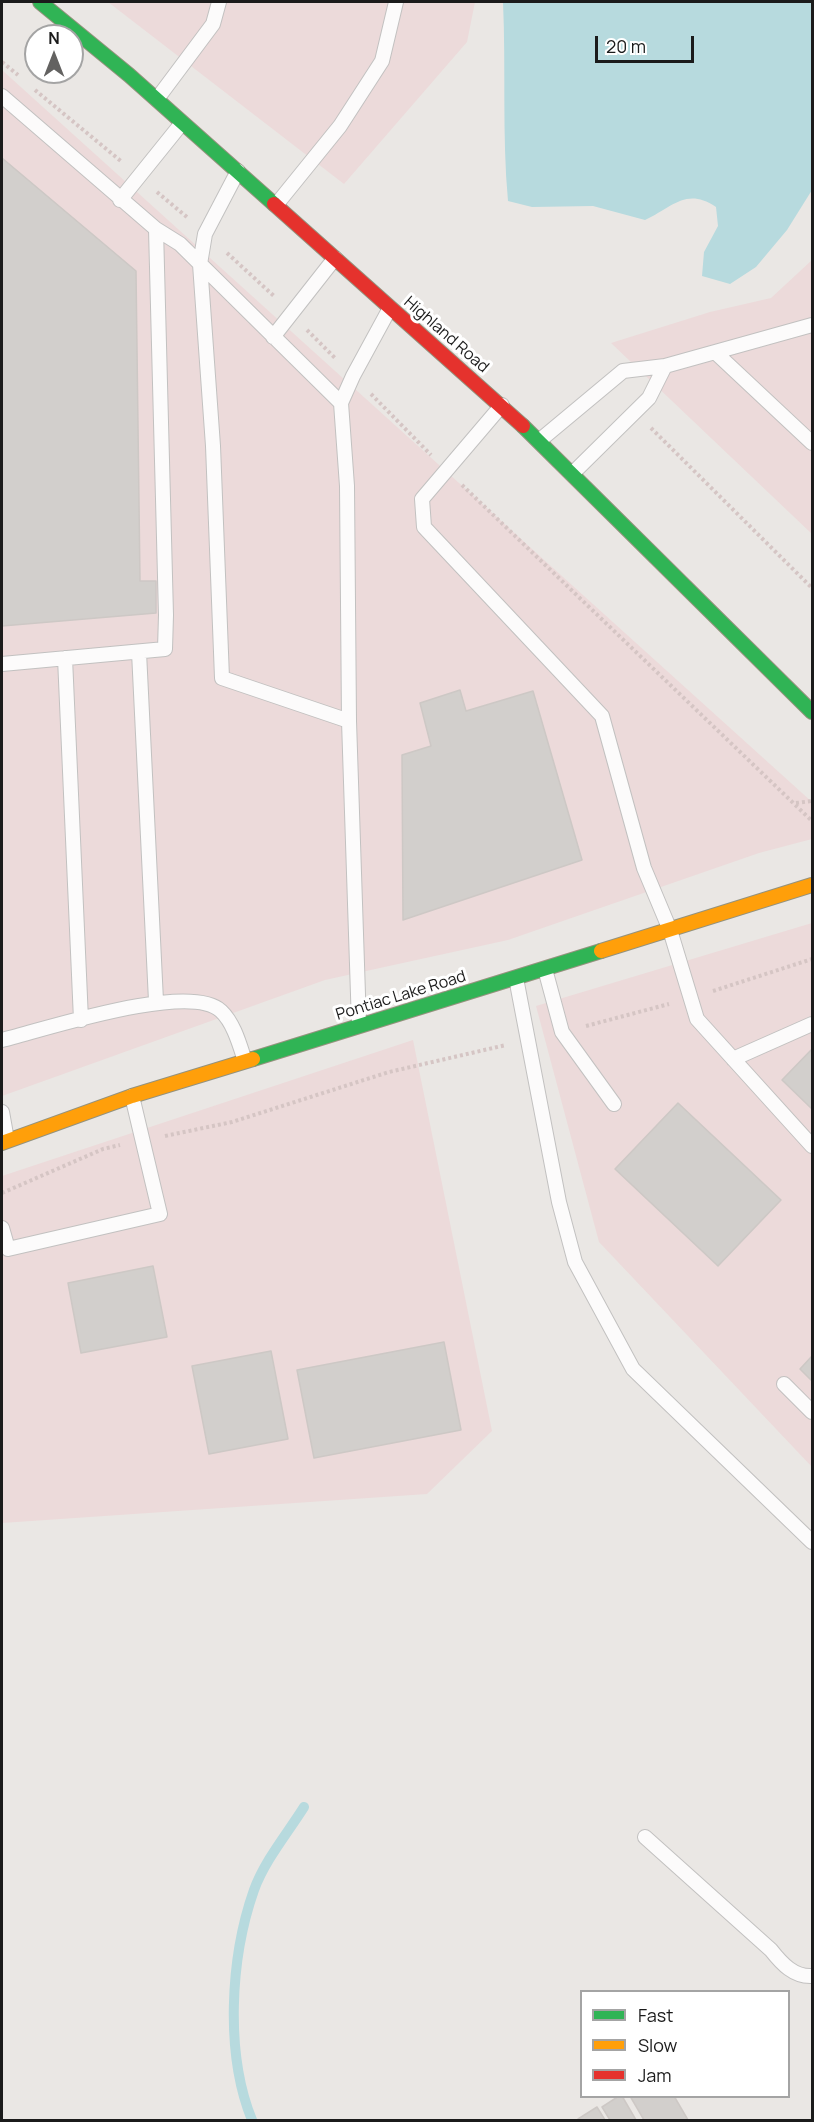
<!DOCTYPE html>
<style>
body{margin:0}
#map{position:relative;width:814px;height:2122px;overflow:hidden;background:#eae7e4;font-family:Manrope,sans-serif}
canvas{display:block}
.frame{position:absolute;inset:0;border:3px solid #1b1b1b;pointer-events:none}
.legend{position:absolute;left:580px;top:1990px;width:210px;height:108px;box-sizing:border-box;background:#fff;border:2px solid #a4a4a4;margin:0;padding:8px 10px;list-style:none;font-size:18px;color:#1b1b1b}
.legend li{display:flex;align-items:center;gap:12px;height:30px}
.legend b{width:30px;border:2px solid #a4a4a4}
.north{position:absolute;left:24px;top:24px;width:60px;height:60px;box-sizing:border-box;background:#fff;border:2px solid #a4a4a4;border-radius:50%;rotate:0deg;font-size:16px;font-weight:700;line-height:24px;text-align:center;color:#1b1b1b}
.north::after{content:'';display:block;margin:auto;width:21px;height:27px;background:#636261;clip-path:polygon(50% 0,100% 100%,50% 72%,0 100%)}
.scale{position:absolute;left:595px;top:36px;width:99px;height:27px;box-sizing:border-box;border:3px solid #1b1b1b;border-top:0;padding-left:8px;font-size:18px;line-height:21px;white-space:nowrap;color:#1b1b1b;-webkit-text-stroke:4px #fff;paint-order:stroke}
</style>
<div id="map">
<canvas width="814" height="2122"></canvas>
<div class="frame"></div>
<ul class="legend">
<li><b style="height:8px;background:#30b455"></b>Fast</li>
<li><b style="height:8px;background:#ff9f0a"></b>Slow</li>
<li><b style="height:8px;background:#e5322d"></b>Jam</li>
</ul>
<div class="north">N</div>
<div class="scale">20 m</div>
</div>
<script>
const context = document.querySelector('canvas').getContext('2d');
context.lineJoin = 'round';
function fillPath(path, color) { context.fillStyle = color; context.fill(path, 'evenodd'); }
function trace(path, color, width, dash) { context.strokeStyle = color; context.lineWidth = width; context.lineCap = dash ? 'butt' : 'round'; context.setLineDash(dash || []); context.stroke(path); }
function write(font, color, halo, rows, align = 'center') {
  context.font = font + ' Manrope,sans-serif'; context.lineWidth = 6; context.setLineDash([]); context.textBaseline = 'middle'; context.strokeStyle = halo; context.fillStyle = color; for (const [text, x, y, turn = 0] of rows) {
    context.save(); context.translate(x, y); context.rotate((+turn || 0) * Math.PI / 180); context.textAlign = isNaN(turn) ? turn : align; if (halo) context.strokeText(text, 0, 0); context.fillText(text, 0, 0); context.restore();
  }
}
fillPath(new Path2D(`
 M108,2H475L467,42L344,184Z
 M2,70L812,802V839L759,853L508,940L325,980L2,1096Z
 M812,260V534L611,343L710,312L771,298Z
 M812,923V1467L599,1242L536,1006Z
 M413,1040L492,1431L427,1494L2,1523V1176Z`), '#ecdada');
fillPath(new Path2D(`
 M503,2H812V190L787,230L756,267L730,284L702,276L704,252L718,226L716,207C686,187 673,207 645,220L593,206L532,207L508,201C502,135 506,68 503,2Z`), '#b7dade');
trace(new Path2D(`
 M252,2120C225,2054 230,1958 254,1890C265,1860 287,1834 304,1807`), '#b7dade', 10);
const building = new Path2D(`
 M2,158L136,271L140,581H156V613L2,626Z
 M460,690L466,711L533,691L582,860L403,920L402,755L431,746L420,703Z
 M812,1049V1109L782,1080Z
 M678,1103L781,1200L718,1266L615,1169Z
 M153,1266L167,1337L81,1353L68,1283Z
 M444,1342L461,1430L314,1458L297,1370Z
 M271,1351L288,1439L209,1454L192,1366Z
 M812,1356V1381L800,1369Z
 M619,2096H622L636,2120H610L602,2107Z
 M630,2096H674L688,2120H644Z
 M597,2107L605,2120H579L578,2119Z`);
fillPath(building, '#d2cfcc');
trace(building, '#cdc8c5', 1.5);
const lane = new Path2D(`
 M2,96L156,229L166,615L165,649L2,664
 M157,99L213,24L219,2
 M238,171L205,234L200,264L213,446L222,678L349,721
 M120,200L182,123
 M276,205L340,126L382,61L396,2
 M156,229L180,244L341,403L353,376L390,308
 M273,337L335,258
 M716,353L812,443
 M665,366L812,325
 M341,403L347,486L349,721L359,1025
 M502,405L422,499L424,527L602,716L644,868L670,930L697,1019L812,1146
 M539,441L623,371L665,366L649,398L572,474
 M139,652L156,1001
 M65,658L81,1020
 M545,969L562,1032L614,1104
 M516,978L559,1202L575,1262L633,1369L812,1542
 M2,1040C43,1030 189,981 221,1011C234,1023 240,1046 245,1061
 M733,1059L812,1024
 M2,1112L7,1140
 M2,1228L8,1249L160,1214L132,1096
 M784,1384L812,1412
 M645,1837L771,1950C782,1964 794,1977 812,1976`);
const fast = new Path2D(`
 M40,2L129,75L274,204
 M523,426L812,712
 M253,1059L601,951`);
const slow = new Path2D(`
 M601,951L812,885
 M2,1143L132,1096L253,1059`);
const jam = new Path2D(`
 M274,204L523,426`);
trace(lane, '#c2c1c0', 16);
trace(fast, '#94927d', 16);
trace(slow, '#94927d', 16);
trace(jam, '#94927d', 16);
trace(new Path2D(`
 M2,62L18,75
 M35,90L122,162
 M157,192L188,218
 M227,253L275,297
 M307,330L336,359
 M371,394L431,455
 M651,428L812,588
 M462,485L812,821
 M796,803L812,801
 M713,991L812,959
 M586,1026L669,1004
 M165,1136L232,1122L389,1072L506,1045
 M2,1193L103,1149L120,1145`), '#d5c5c4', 4, [3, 3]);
trace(lane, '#fcfbfb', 14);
trace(fast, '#30b455', 14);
trace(slow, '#ff9f0a', 14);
trace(jam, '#e5322d', 14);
write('16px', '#1b1b1b', '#fff', [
 ["Highland Road",446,335,41],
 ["Pontiac Lake Road",401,996,-17]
]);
</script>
